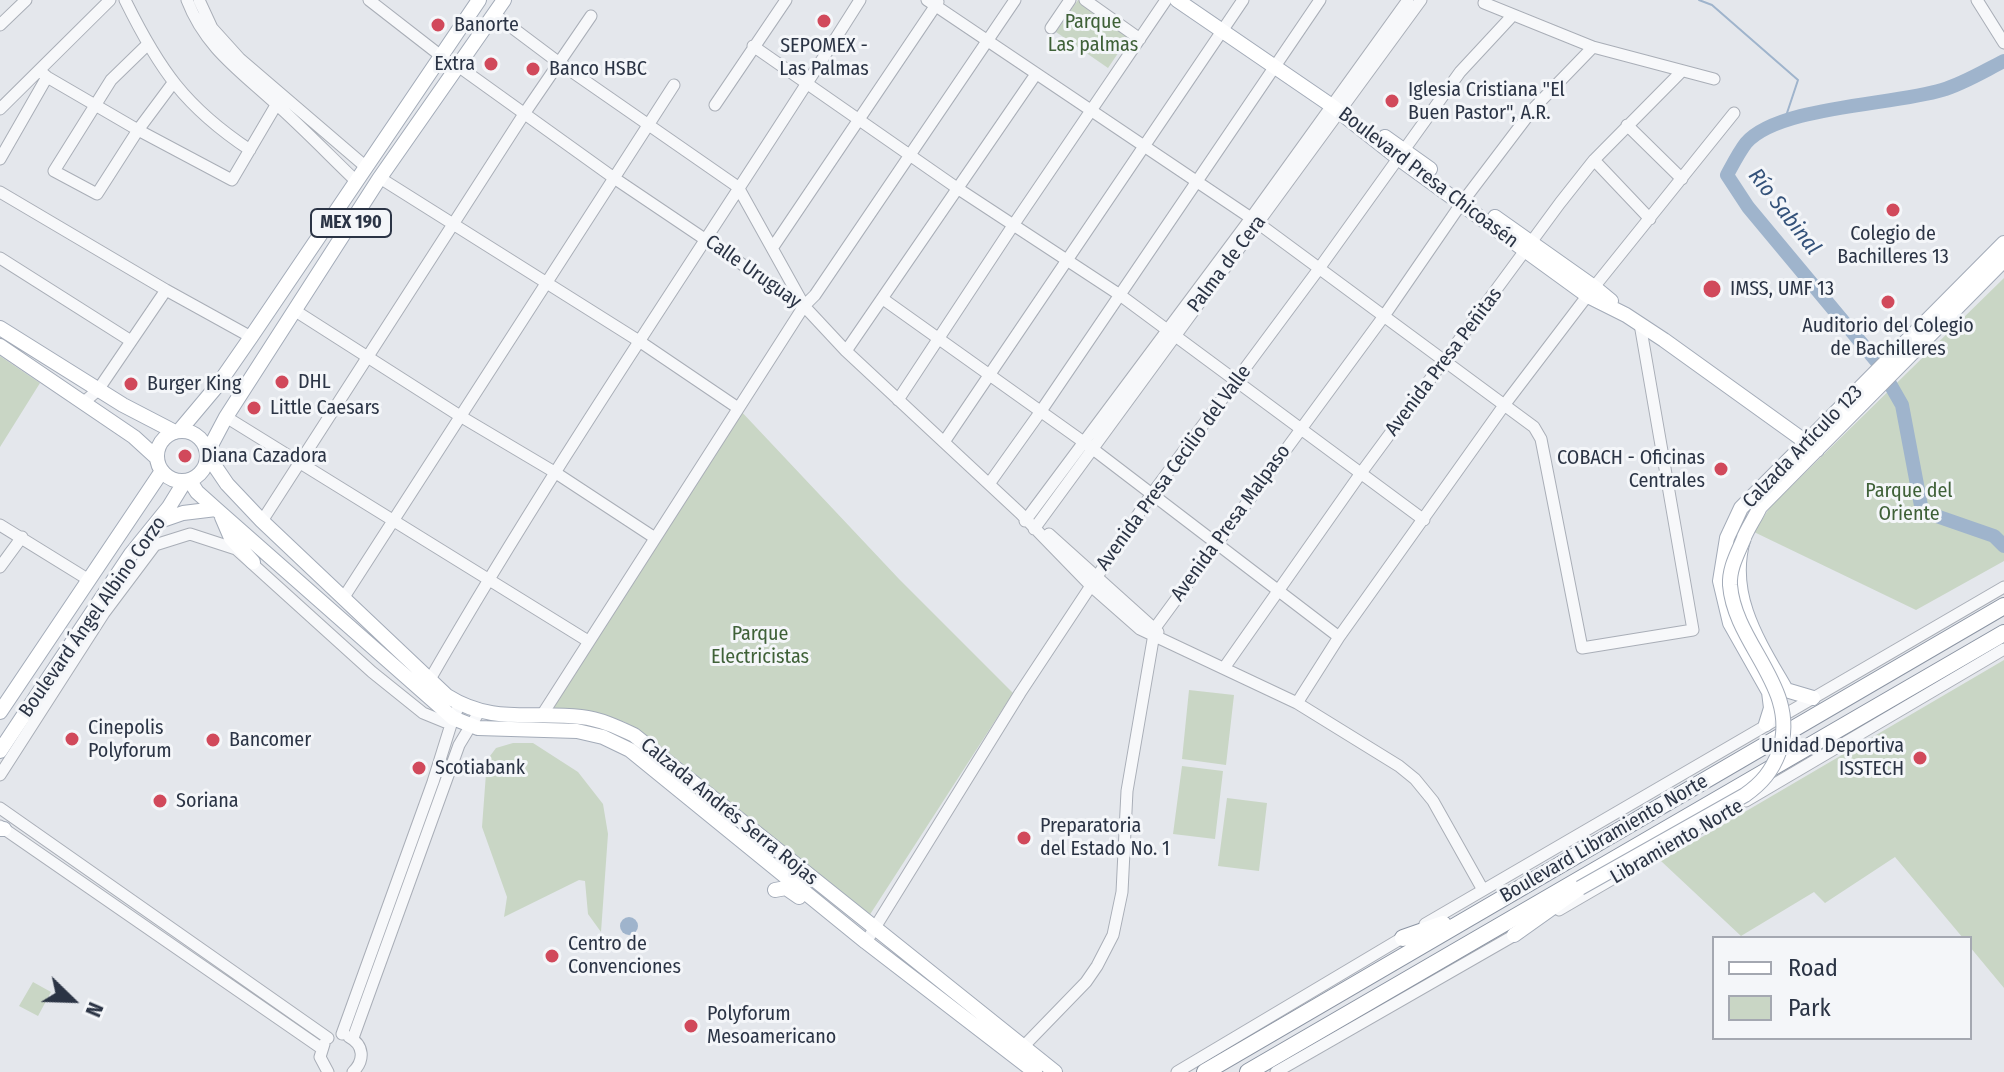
<!DOCTYPE html>
<meta charset="utf-8">
<style>
body{margin:0}
#map{position:relative;width:2004px;height:1072px;overflow:hidden;background:#e4e7ec;font-family:"Fira Sans Condensed",sans-serif}
canvas{display:block}
.legend{position:absolute;left:1712px;top:936px;width:260px;height:104px;box-sizing:border-box;background:#f4f6f9;border:2px solid #a4a8b1;margin:0;padding:10px 14px;list-style:none;font-size:24px;color:#2b3445}
.legend li{display:flex;align-items:center;gap:16px;height:40px}
.legend b{width:40px;border:2px solid #a4a8b1}
.north{position:absolute;left:32px;top:960px;width:80px;height:80px;-webkit-text-stroke:6px #f4f6f9;paint-order:stroke;rotate:113deg;font-size:22px;font-weight:700;line-height:32px;text-align:center;color:#2b3445}
.north::after{content:'';display:block;margin:auto;width:28px;height:36px;background:#2b3445;clip-path:polygon(50% 0,100% 100%,50% 72%,0 100%)}
</style>
<div id="map">
<canvas width="2004" height="1072"></canvas>
<ul class="legend">
<li><b style="height:10px;background:#fff"></b>Road</li>
<li><b style="height:22px;background:#c9d6c5"></b>Park</li>
</ul>
<div class="north">N</div>
</div>
<script>
const context = document.querySelector('canvas').getContext('2d');
context.lineJoin = 'round';
function fillPath(path, color) { context.fillStyle = color; context.fill(path, 'evenodd'); }
function trace(path, color, width, dash) { context.strokeStyle = color; context.lineWidth = width; context.lineCap = dash ? 'butt' : 'round'; context.setLineDash(dash || []); context.stroke(path); }
function write(font, color, halo, rows, align = 'center') {
  context.font = font + ' "Fira Sans Condensed",sans-serif'; context.lineWidth = 6; context.setLineDash([]); context.textBaseline = 'middle'; context.strokeStyle = halo; context.fillStyle = color; for (const [text, x, y, turn = 0] of rows) {
    context.save(); context.translate(x, y); context.rotate((+turn || 0) * Math.PI / 180); context.textAlign = isNaN(turn) ? turn : align; if (halo) context.strokeText(text, 0, 0); context.fillText(text, 0, 0); context.restore();
  }
}
fillPath(new Path2D(`
 M1078,0L1131,34L1108,68L1056,32Z
 M2004,278V561L1916,610L1754,532L1770,507Z
 M0,356L40,383L0,447Z
 M738,408L899,579L1013,693L869,916L625,722L586,712L550,708Z
 M2004,660V988L1970,947V938H1963L1895,857L1825,903L1814,892L1741,936L1661,861Z
 M1189,690L1234,695L1226,765L1182,759Z
 M513,743H533L578,772L603,804L608,834L601,932L588,914L585,881L579,880L504,917L507,897L482,827L487,760L496,748Z
 M1182,766L1223,771L1215,839L1173,834Z
 M1227,798L1267,803L1259,871L1218,866Z
 M33,982L51,992L38,1016L19,1006Z`), '#c9d6c5');
fillPath(new Path2D(`
 M620 926a9 9 0 1 1 18 0a9 9 0 1 1-18 0Z`), '#9fb4cc');
trace(new Path2D(`
 M1699,0L1712,5L1798,80L1784,122`), '#9fb4cc', 2);
trace(new Path2D(`
 M2004,61C1984,71 1963,84 1942,90C1893,105 1778,106 1746,143C1739,152 1733,164 1727,175L1748,207L1878,363L1902,405L1922,511L1994,536L2004,546`), '#9fb4cc', 14);
const minor = new Path2D(`
 M125,0C159,69 185,107 250,150
 M187,0C205,47 239,70 275,103C303,128 329,155 356,181
 M199,0L212,28L240,59L366,167
 M369,0L441,56
 M927,0L1251,218L1534,427L1541,439L1582,648L1693,630L1640,324
 M1085,0L1140,39
 M1977,0L2004,43
 M1484,3L1593,47L1714,79
 M494,14L558,62L738,187L802,302
 M0,25L26,0
 M1051,28L1070,0
 M147,45L111,80L54,171L97,194L138,130L173,83
 M753,46L957,188L1120,295L1424,520
 M458,66L614,178L804,306L846,351L1020,513L1090,585L1140,629L1297,703L1399,766L1415,779L1433,801L1483,890
 M40,71L47,77L138,130L232,180L282,95
 M715,105L786,0
 M0,109L110,0
 M1627,125L1682,179
 M0,159L47,77
 M1594,160L1650,219
 M380,178L639,341L738,408
 M0,192L166,290L251,337
 M773,247L938,2
 M0,258L131,341
 M883,299L1085,443L1339,637
 M294,310L460,416L556,473L655,538
 M846,351L1036,74
 M898,400L1014,224L1166,0
 M84,402L98,390L166,290
 M226,417L588,641
 M944,442L1243,0
 M989,484L1041,411L1320,0
 M262,521L524,114L591,16
 M1025,521L1251,218L1408,0
 M0,525L89,580
 M1034,529L1421,0
 M1049,534L1158,632
 M0,567L22,537
 M344,597L674,85
 M1224,668L1361,473L1560,203L1594,160L1682,71
 M429,681C563,448 717,227 860,0
 M1297,703L1339,637L1505,404L1594,287L1734,113
 M542,715L804,306L815,295L1015,0
 M0,775L104,613L155,545L190,534L236,549L372,672L423,713L445,722L453,718
 M1746,801L2004,649
 M0,808L328,1038
 M0,826L321,1048
 M1559,910L1707,824
 M1425,924L2004,587
 M866,942L1020,693L1151,495L1318,270L1460,72L1512,16
 M342,1034L433,782L453,718L460,704
 M349,1037C364,1045 365,1060 353,1072
 M353,1038L459,745L479,712
 M324,1044L320,1057L328,1072
 M1020,1050L1086,982L1097,966L1113,935L1122,892L1127,791L1155,628L1384,316L1461,204L1533,109L1593,47
 M1177,1072L1407,935
 M1276,1072L1520,932`);
const major = new Path2D(`
 M1177,0L1332,106L1398,158L1588,296L1626,315L1664,340L1817,450
 M1385,137L1430,169
 M1495,217L1594,287L1611,301
 M0,328L123,405L175,432
 M0,346L134,437L157,458
 M180,430L217,386L251,337L479,0
 M157 456a25 25 0 1 1 50 0a25 25 0 1 1-50 0Z
 M208,451L226,417L379,179L504,0
 M208,456L227,484L262,521L447,696C493,725 531,711 581,717C600,719 617,727 634,735L1055,1072
 M190,481L197,492L216,509L453,718L478,728L577,731L603,737L630,750L866,942L1035,1072
 M222,517L231,538L253,562
 M157,522L183,513L216,509
 M1813,698L1786,690C1759,643 1727,596 1743,540C1747,529 1755,518 1760,507L2004,260
 M0,712L162,471
 M1766,724L1771,708L1769,692L1730,623L1720,581L1727,538L1741,508L2004,243
 M0,751L131,554L169,507L185,481
 M0,829H4
 M775,890L786,888L799,897
 M1514,935L1580,888`);
const highway = new Path2D(`
 M1403,938L1443,924
 M1205,1072L2004,606
 M1248,1072L2004,633`);
trace(minor, '#a9aeb7', 13);
trace(major, '#a3abb8', 16);
trace(highway, '#8b94a3', 18);
trace(minor, '#f7f8fa', 11);
trace(major, '#fff', 14);
trace(highway, '#fff', 16);
const majorBridge = new Path2D(`
 M1580,888L1745,795C1762,783 1772,771 1779,752C1801,688 1735,646 1730,585C1729,568 1738,553 1744,538`);
trace(majorBridge, '#a3abb8', 16, []);
trace(majorBridge, '#fff', 14);
for (const [x, y, r, color] of [
 [824,21,8,"#d1495b"],
 [438,25,8,"#d1495b"],
 [491,64,8,"#d1495b"],
 [533,69,8,"#d1495b"],
 [1392,101,8,"#d1495b"],
 [1893,210,8,"#d1495b"],
 [1712,289,10,"#d1495b"],
 [1888,302,8,"#d1495b"],
 [282,382,8,"#d1495b"],
 [131,384,8,"#d1495b"],
 [254,408,8,"#d1495b"],
 [185,456,8,"#d1495b"],
 [1721,469,8,"#d1495b"],
 [72,739,8,"#d1495b"],
 [213,740,8,"#d1495b"],
 [1920,758,8,"#d1495b"],
 [419,768,8,"#d1495b"],
 [160,801,8,"#d1495b"],
 [1024,838,8,"#d1495b"],
 [552,956,8,"#d1495b"],
 [691,1026,8,"#d1495b"]
]) { const dot = new Path2D(); dot.arc(x, y, r, 0, 2 * Math.PI); context.fillStyle = color; context.fill(dot); trace(dot, '#f4f6f9', 3); }
for (const [x, y, w] of [
 [351,223,80]
]) { const box = new Path2D(); box.roundRect(x - w / 2, y - 14, w, 28, 6); context.fillStyle = '#f4f6f9'; context.fill(box); trace(box, '#2b3445', 2); }
write('bold 18px', '#2b3445', null, [
 ["MEX 190",351,223]
]);
write('20px', '#3f6138', '#f4f6f9', [
 ["Parque",1093,22],
 ["Las palmas",1093,45],
 ["Parque del",1909,491],
 ["Oriente",1909,514],
 ["Parque",760,634],
 ["Electricistas",760,657]
]);
write('20px', '#2b3445', '#f4f6f9', [
 ["Banorte",454,25],
 ["SEPOMEX -",824,46,"center"],
 ["Las Palmas",824,69,"center"],
 ["Extra",475,64,"right"],
 ["Banco HSBC",549,69],
 ["Iglesia Cristiana \"El",1408,90],
 ["Buen Pastor\", A.R.",1408,113],
 ["Colegio de",1893,234,"center"],
 ["Bachilleres 13",1893,257,"center"],
 ["IMSS, UMF 13",1730,289],
 ["Auditorio del Colegio",1888,326,"center"],
 ["de Bachilleres",1888,349,"center"],
 ["DHL",298,382],
 ["Burger King",147,384],
 ["Little Caesars",270,408],
 ["Diana Cazadora",201,456],
 ["COBACH - Oficinas",1705,458,"right"],
 ["Centrales",1705,481,"right"],
 ["Cinepolis",88,728],
 ["Polyforum",88,751],
 ["Bancomer",229,740],
 ["Unidad Deportiva",1904,746,"right"],
 ["ISSTECH",1904,769,"right"],
 ["Scotiabank",435,768],
 ["Soriana",176,801],
 ["Preparatoria",1040,826],
 ["del Estado No. 1",1040,849],
 ["Centro de",568,944],
 ["Convenciones",568,967],
 ["Polyforum",707,1014],
 ["Mesoamericano",707,1037]
], 'left');
write('20px', '#2b3445', '#f4f6f9', [
 ["Boulevard Presa Chicoasén",1428,178,37],
 ["Palma de Cera",1227,264,-53],
 ["Calle Uruguay",753,272,35],
 ["Avenida Presa Peñitas",1444,362,-53],
 ["Calzada Artículo 123",1803,447,-46],
 ["Avenida Presa Cecilio del Valle",1174,468,-54],
 ["Avenida Presa Malpaso",1231,523,-54],
 ["Boulevard Ángel Albino Corzo",93,617,-55],
 ["Calzada Andrés Serra Rojas",729,812,39],
 ["Boulevard Libramiento Norte",1604,839,-30],
 ["Libramiento Norte",1677,842,-30]
]);
write('italic 22px', '#34527a', '#f4f6f9', [
 ["Río Sabinal",1784,212,52]
]);
</script>
